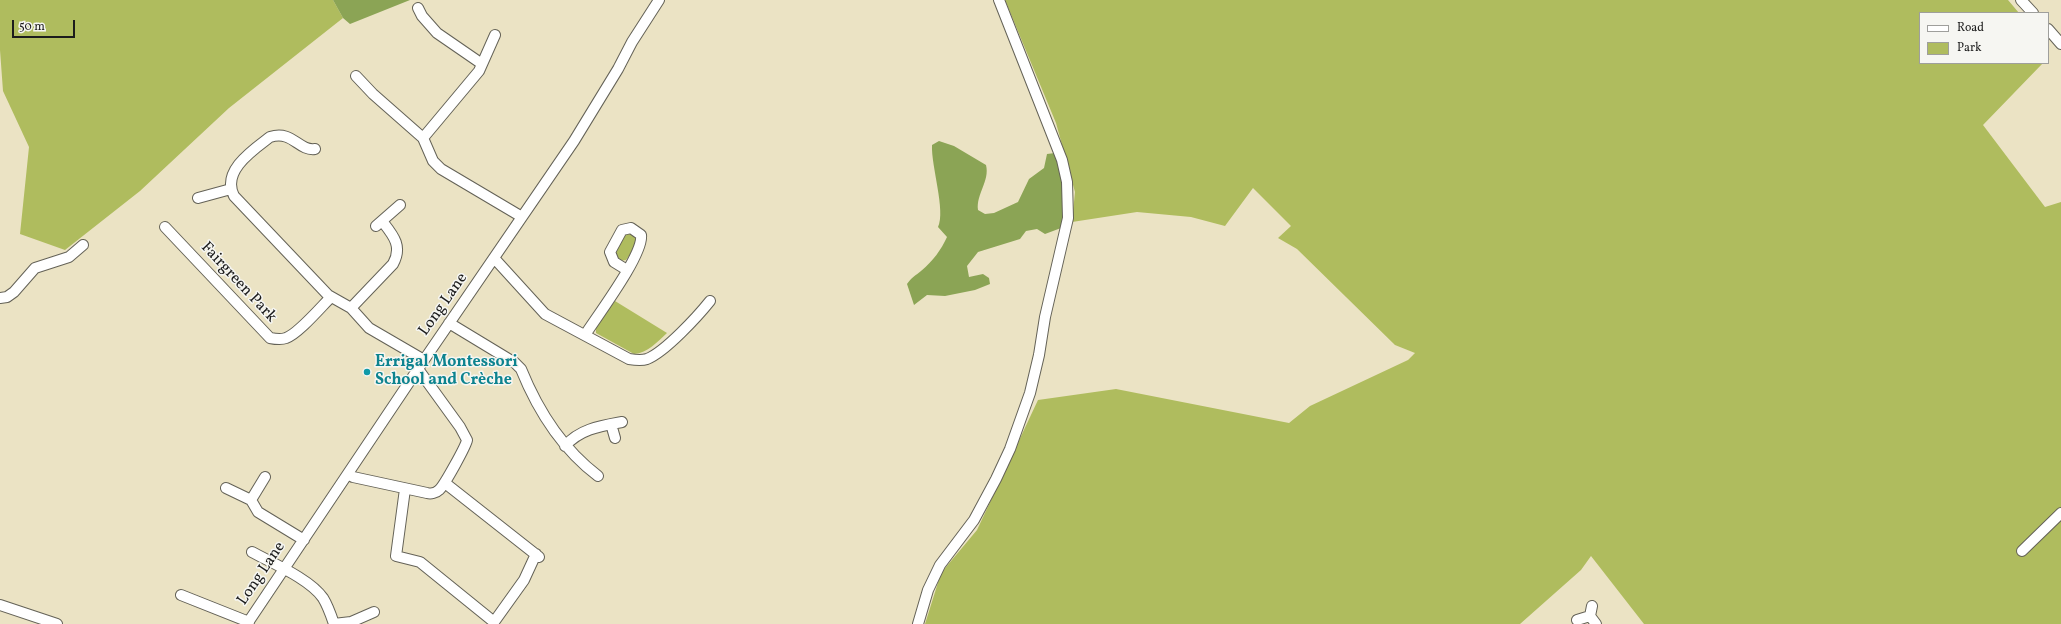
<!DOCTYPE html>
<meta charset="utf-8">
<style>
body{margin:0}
#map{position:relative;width:2061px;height:624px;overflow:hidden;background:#ebe3c4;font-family:Vollkorn,serif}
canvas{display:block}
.legend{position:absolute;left:1919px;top:12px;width:130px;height:52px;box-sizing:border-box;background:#f6f6f2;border:1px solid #9f9f9c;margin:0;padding:5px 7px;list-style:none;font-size:12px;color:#1c1c1c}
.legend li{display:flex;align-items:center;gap:8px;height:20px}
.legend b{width:20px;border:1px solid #9f9f9c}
.scale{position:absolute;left:12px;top:20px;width:63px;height:18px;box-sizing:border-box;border:2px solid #1c1c1c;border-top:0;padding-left:5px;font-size:12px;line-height:14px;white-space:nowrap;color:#1c1c1c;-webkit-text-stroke:3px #f6f6f2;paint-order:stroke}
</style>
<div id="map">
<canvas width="2061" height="624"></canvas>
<ul class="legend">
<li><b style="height:5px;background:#fff"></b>Road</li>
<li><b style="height:11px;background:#afbc5e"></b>Park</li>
</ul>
<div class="scale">50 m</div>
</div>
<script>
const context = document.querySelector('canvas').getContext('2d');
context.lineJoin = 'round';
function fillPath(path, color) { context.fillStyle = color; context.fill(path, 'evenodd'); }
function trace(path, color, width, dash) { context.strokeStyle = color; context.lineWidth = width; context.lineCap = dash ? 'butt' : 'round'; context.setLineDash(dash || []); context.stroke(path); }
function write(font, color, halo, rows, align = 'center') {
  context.font = font + ' Vollkorn,serif'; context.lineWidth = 3; context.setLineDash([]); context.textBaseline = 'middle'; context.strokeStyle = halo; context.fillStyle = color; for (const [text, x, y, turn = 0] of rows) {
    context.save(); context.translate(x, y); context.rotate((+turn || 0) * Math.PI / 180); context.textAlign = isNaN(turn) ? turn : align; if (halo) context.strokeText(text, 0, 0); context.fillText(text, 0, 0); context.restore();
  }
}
fillPath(new Path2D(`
 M0,0H333L343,18L229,108L140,191L65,250L20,234L29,147L3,91L0,50Z
 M1005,0H2008L2019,13H1920V63H2043L1983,125L2045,207L2061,202V624H1644L1591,556L1581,570L1520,624H925L941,573L977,530L1038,400L1116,389L1289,423L1310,406L1408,360L1415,353L1395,345L1297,249L1278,238L1291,226L1253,188L1225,226L1191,217L1137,212L1072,222L1075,192L1056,123Z
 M629,232L637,236L633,250L626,260L619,261L615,258C614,246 617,237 629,232Z
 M615,301L667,333C657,342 648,353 634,354L596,333V326Z`), '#afbc5e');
fillPath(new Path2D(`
 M333,0H410L350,24L343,18Z
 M939,141L954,146L986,165C990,181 976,194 978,210L985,214L994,213L1018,202L1029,179L1044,168L1047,154L1055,153C1063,181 1066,199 1061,228L1045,234L1037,229L1026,231L1020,239L978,252L967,266L969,277L983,274L989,278L990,284L975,290L945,296L927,295L914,305L907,284C911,278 916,275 921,271C933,261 941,250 947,237L938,227C946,211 931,166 932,145Z`), '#8ba455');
const street = new Path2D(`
 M2021,0L2033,13
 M418,8L422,16L437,33L482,64
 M2048,29L2061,44
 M356,76L373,94L423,138L479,71L495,35
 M423,138L433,161L441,169L522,217
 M315,149C298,151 293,130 270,137C253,150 221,171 234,196L328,295L351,308L369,328L424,360
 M198,198L231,189
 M376,226L400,205
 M165,227L270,338C275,339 281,340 286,338C298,334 321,307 331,297
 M494,258L545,314L629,359C635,360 641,361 647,359C665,352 698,316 710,301
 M0,298L7,297L14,292L35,268L69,257L83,245
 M351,308L393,264C403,246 393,235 382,221
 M449,323L515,363L521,369C538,411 561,448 598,476
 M585,335C597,316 644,254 641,235L631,228L622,230L610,252L614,262L627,270
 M611,424L615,438
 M565,446C580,429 600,426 622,422
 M348,474L353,477L427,493C431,494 436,493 439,490C444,486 466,446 467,440L460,427L418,369
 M445,483L539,557
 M226,488L251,500L258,512L304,540
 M405,489L396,556L420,562L494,622L524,580L536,554
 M251,500L265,477
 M2022,551L2061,513
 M252,552C272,563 310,579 323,598C328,606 331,615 334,624
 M181,595L249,622
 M0,605L57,624
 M1592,606L1590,616L1596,624
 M1577,620L1590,616
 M247,624L424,360L574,141L618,69L632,42L659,0
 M334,624L351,622L374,612
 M918,624L928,590L940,565L974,520L996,479L1010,449L1030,393L1039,355L1045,317L1068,218L1067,182L1062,160L999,0`);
trace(street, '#646257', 12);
trace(street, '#fff', 10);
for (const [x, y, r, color] of [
 [367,372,4,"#0f9aa8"]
]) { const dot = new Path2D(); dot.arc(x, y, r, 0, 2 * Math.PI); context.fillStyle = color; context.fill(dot); trace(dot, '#f6f6f2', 1.5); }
write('16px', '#1c1c1c', '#f6f6f2', [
 ["Fairgreen Park",238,283,47],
 ["Long Lane",444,305,-55],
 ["Long Lane",262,574,-56]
]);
write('bold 16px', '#0d838f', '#f6f6f2', [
 ["Errigal Montessori",375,363],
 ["School and Crèche",375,381]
], 'left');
</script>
